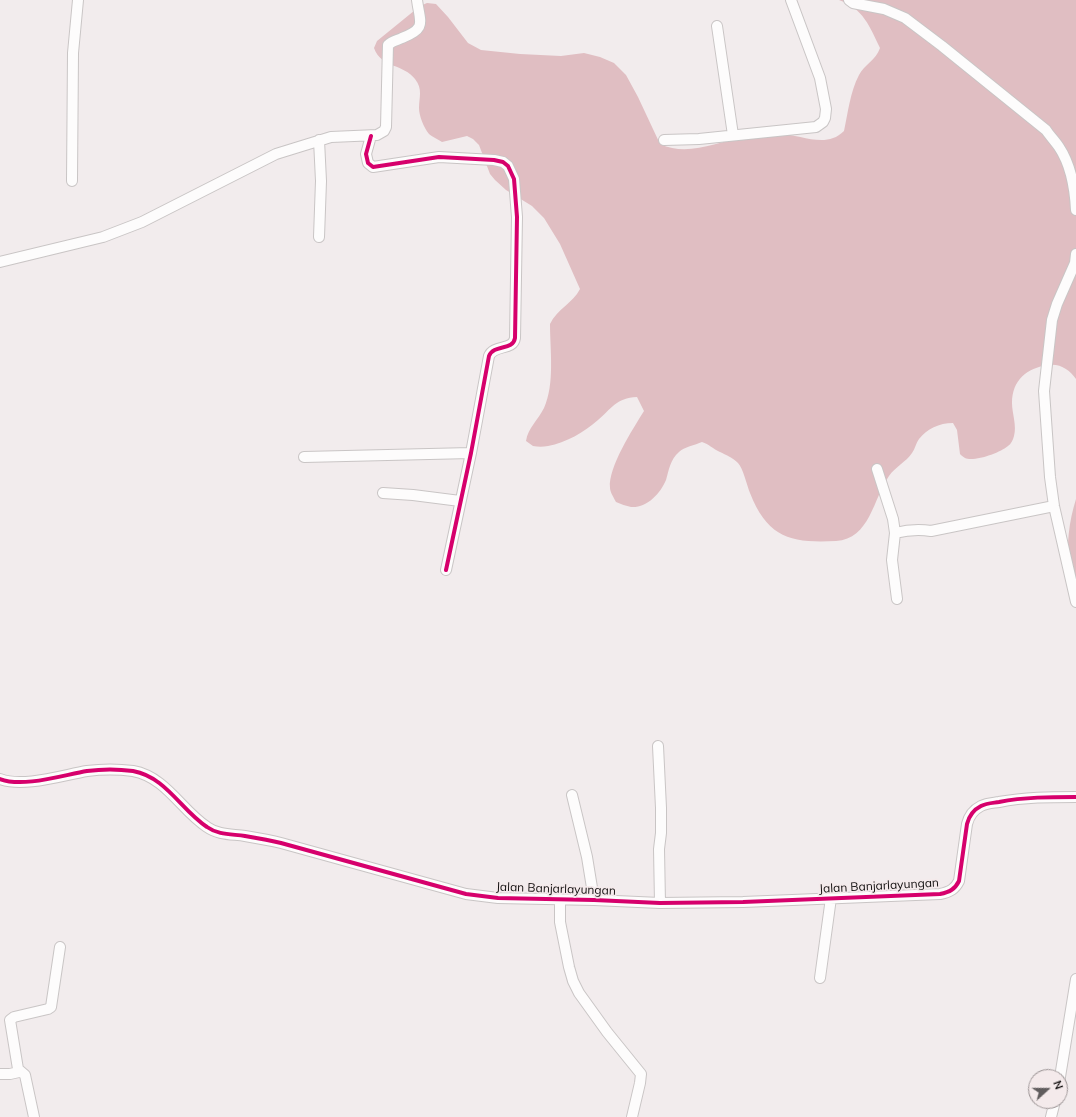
<!DOCTYPE html>
<style>
body{margin:0}
#map{position:relative;width:1076px;height:1117px;overflow:hidden;background:#f2eced;font-family:Mulish,sans-serif}
canvas{display:block}
.north{position:absolute;left:1028px;top:1069px;width:40px;height:40px;box-sizing:border-box;background:#f4eaeb;border:1px solid #9a9293;border-radius:50%;rotate:69deg;font-size:11px;font-weight:700;line-height:16px;text-align:center;color:#120f0f}
.north::after{content:'';display:block;margin:auto;width:14px;height:18px;background:#605c5d;clip-path:polygon(50% 0,100% 100%,50% 72%,0 100%)}
</style>
<div id="map">
<canvas width="1076" height="1117"></canvas>
<div class="north">N</div>
</div>
<script>
const context = document.querySelector('canvas').getContext('2d');
context.lineJoin = 'round';
function fillPath(path, color) { context.fillStyle = color; context.fill(path, 'evenodd'); }
function trace(path, color, width, dash) { context.strokeStyle = color; context.lineWidth = width; context.lineCap = dash ? 'butt' : 'round'; context.setLineDash(dash || []); context.stroke(path); }
function write(font, color, halo, rows, align = 'center') {
  context.font = font + ' Mulish,sans-serif'; context.lineWidth = 3.5; context.setLineDash([]); context.textBaseline = 'middle'; context.strokeStyle = halo; context.fillStyle = color; for (const [text, x, y, turn = 0] of rows) {
    context.save(); context.translate(x, y); context.rotate((+turn || 0) * Math.PI / 180); context.textAlign = isNaN(turn) ? turn : align; if (halo) context.strokeText(text, 0, 0); context.fillText(text, 0, 0); context.restore();
  }
}
fillPath(new Path2D(`
 M839,0H1076V379C1070,370 1060,363 1048,365C1027,368 1012,380 1012,403C1012,413 1017,426 1014,436C1013,440 1011,444 1008,446C1000,453 974,462 965,458C963,457 961,455 960,454L957,430L953,423C939,423 927,429 919,439C916,443 915,449 912,453C906,462 895,467 889,476C873,499 870,539 836,541C792,543 768,539 750,493C747,486 743,468 738,463C732,457 726,455 720,452C713,449 709,444 702,442C695,445 684,447 679,452C670,460 669,470 666,480C660,494 647,508 631,507C626,506 621,504 616,502C614,498 610,492 610,488C608,467 633,429 644,411L637,397C616,398 611,409 598,420C584,432 566,443 548,446C543,447 538,447 533,446L526,441C528,428 538,420 544,408C555,384 550,350 550,324C557,309 573,303 580,289L560,244L544,218L532,206L506,190L495,180L490,174L479,145L473,139L467,136L442,142C438,139 432,137 429,134C424,128 419,116 419,108C419,97 423,89 415,79C404,64 381,68 374,48L377,41L420,6L427,3L436,4L448,17L468,43L481,50L520,54L561,56L584,53L600,57L614,63L626,75L638,97L660,144C688,157 716,142 744,137C755,136 766,135 777,134C800,133 825,150 844,131C848,113 850,92 859,75C864,65 876,60 880,48C870,27 863,8 839,0Z
 M1076,499V586C1074,581 1070,575 1069,569C1066,546 1069,521 1076,499Z`), '#e0bec2');
const minor = new Path2D(`
 M849,0L853,3L884,9L905,18L942,46L1046,130C1050,136 1055,141 1059,147C1071,165 1075,190 1076,210
 M717,26L733,135
 M371,136L366,154L368,163L373,167L439,157L494,160L503,162L508,166L514,179L517,217L515,338C513,351 494,344 489,356L471,453L446,570
 M319,140L321,181L319,237
 M664,140L699,139L816,127L823,122L825,118L826,109L820,78L791,0
 M72,181L73,53L78,0
 M1076,254L1075,263L1057,304L1052,320L1044,391L1050,477L1054,506L1076,602
 M0,262L103,237L142,222L276,154L331,137L377,135L384,131L386,127L388,45C392,41 398,40 402,38C427,28 420,23 417,0
 M304,457L471,453
 M877,469L893,519L895,533C907,530 919,529 931,531L1054,506
 M383,493L413,495L460,501
 M895,533L892,560L897,599
 M658,746L661,808V833L659,849L660,903
 M0,779C23,788 63,775 87,771C102,769 118,769 133,771C166,777 181,810 207,827C218,835 232,834 245,836C257,838 269,840 281,843L466,894L498,898L594,900L660,903L743,902L940,894C950,892 955,889 959,881L967,824C969,816 973,810 981,806C987,803 993,803 999,802C1025,797 1050,797 1076,797
 M572,795L587,857L594,900
 M560,899V922L569,967L573,981L579,993L607,1032L641,1074L640,1083L632,1117
 M820,978L831,898
 M0,1074H10L19,1072
 M1060,1077L1076,979
 M34,1117L25,1075L18,1069L10,1020L14,1017L48,1009L51,1007L60,947
 M1051,1117L1055,1101`);
trace(minor, '#c9c5c5', 12);
trace(minor, '#fdfcfc', 10);
trace(new Path2D(`
 M371,136L366,154L368,163L373,167L439,157L494,160L503,162L508,166L514,179L517,217L515,338C513,351 494,344 489,356L471,453L446,570
 M0,779C23,788 63,775 87,771C102,769 118,769 133,771C166,777 181,810 207,827C218,835 232,834 245,836C257,838 269,840 281,843L466,894L498,898L594,900L660,903L743,902L940,894C950,892 955,889 959,881L967,824C969,816 973,810 981,806C987,803 993,803 999,802C1025,797 1050,797 1076,797`), '#d6006c', 4);
write('12px', '#120f0f', '#f4eaeb', [
 ["Jalan Banjarlayungan",879,886,-3],
 ["Jalan Banjarlayungan",556,889,2]
]);
</script>
